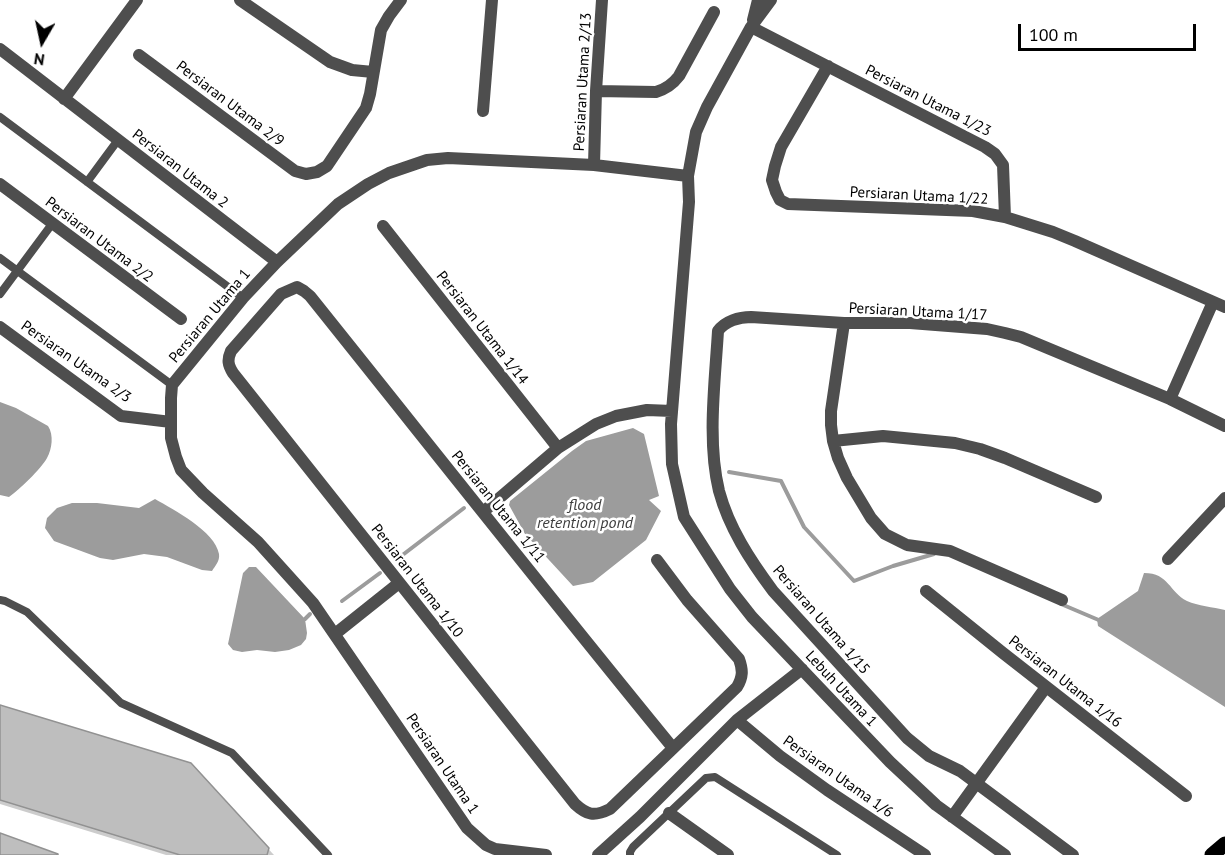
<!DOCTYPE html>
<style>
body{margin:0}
#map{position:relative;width:1225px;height:855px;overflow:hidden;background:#fff;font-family:"PT Sans",sans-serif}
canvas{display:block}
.north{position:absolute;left:12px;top:12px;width:60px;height:60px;-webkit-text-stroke:4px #fff;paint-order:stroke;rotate:189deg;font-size:16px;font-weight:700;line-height:24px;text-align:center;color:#000}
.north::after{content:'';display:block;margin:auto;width:21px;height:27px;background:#000;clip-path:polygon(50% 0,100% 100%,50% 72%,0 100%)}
.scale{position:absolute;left:1018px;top:24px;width:178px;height:27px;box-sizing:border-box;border:3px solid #000;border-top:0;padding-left:8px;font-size:18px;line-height:21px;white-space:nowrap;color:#000;-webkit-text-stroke:4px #fff;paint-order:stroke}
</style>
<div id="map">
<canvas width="1225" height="855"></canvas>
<div class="north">N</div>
<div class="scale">100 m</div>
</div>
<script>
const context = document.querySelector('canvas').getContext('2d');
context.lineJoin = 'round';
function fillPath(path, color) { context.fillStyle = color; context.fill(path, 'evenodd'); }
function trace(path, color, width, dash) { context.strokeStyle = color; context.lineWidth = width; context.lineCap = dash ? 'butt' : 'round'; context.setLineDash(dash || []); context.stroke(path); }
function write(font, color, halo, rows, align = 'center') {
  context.font = font + ' "PT Sans",sans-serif'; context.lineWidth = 5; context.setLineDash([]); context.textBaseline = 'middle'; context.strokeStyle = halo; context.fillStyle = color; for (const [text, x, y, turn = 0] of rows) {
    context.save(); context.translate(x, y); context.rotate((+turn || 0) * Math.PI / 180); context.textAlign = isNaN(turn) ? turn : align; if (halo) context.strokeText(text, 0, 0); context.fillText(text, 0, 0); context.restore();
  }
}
fillPath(new Path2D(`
 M0,402L16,408L48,426C54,435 52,449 47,458C41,469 19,490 9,497L0,495Z
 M633,428L644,434L659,496L649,500L661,511L646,540L593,582L573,586L525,534L509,505L510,501L572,451L586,441Z
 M155,499C174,510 215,531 219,554C220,561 215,566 212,571L202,570L167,557L144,554L113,560L100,558L54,541L45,528L47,518L57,508L72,503H97L139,508Z
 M249,567H256L305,619L307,633L306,639L301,645L289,650L275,652L257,650L242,652L233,650L228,644L243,573Z
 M1144,573C1169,573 1169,592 1187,601C1198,606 1213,607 1225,610V707L1098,626L1097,619L1138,591Z`), '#9c9c9c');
fillPath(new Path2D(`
 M0,706L198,773L274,855H166L0,804Z`), '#0003');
trace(new Path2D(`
 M729,472L781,481L804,527L854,581L893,566L934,554
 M396,560L464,508
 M342,601L380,573
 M1061,604L1101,621
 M305,619L310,614`), '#9c9c9c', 4);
const building = new Path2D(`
 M0,705L191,763L269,848L267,855H180L0,800Z
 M0,833L58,854V855H0Z`);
fillPath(building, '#bebebe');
trace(building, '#929292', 1.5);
trace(new Path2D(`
 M0,117L243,298
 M87,182L118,140
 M0,258L172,385
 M0,294L52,224
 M0,600L5,601L27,612L121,703L232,753L328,855
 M630,855V852L633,847L706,778L715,777L837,855`), '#4e4e4e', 8);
trace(new Path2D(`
 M240,0L330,62L352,70L373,72
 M771,0L751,27L707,107L696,132L688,176L689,202L671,424L672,464L684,517L730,589L752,617L890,762L936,805L1005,855
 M753,20L758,0
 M751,27L985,147L995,154L1003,165L1005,217
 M0,49L277,262
 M139,55L295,171L306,174L317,172L327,166L366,108L370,94L381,30L389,16L401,0
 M828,66L781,147L775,166L772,180L776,192L780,200L788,204L973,211L1005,217L1053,232L1075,241L1225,307
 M596,91L656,92C666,89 673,84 679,76L714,12
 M64,99L137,0
 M483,111L492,0
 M594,165L596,91L602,0
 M0,184L181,319
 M383,226L558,448
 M844,323L831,411V425L833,441L838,458L847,478L871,518L885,534L907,545L950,551L1062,600
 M0,327L121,416L171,422
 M1170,399L1213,302
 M833,441L883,436L955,443L980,449L1005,458L1096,497
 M483,512L558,448L596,424L616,416L647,410L672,411
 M1168,559L1225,498
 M657,560L687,600L739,659C743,670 743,677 737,687L610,809C594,817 587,815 575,804L233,373C228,365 227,360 231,351L281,294L297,287L304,291L310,296C431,447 551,599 673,748
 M926,591L1003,653L1186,796
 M335,634L399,583
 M737,720L780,756L827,790L925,855
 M669,813L728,855
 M952,817L1046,687
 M546,855L495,849L486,845L467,828L313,603L258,542L203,493L181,470L176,457L171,438V398L172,385L243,298L277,262L338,204L368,184L389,173L427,160L448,158L594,165L688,176
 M598,855L640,817L737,720L802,669
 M1073,855L960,771L929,756L907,738L773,591C750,560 729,528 719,491C707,441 715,382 718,331C725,321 739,317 751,317L844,323H910L987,329L1005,333L1021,337L1170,399L1225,426`), '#4e4e4e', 12);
trace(new Path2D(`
 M1212,855L1225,844`), '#000', 15);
write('15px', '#000', '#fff', [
 ["Persiaran Utama 2/13",583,82,-87],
 ["Persiaran Utama 1/23",928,101,27],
 ["Persiaran Utama 2/9",230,104,37],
 ["Persiaran Utama 2",180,169,38],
 ["Persiaran Utama 1/22",919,196,3],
 ["Persiaran Utama 2/2",99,240,37],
 ["Persiaran Utama 1/17",918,312,3],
 ["Persiaran Utama 1",210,316,-50],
 ["Persiaran Utama 1/14",482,328,52],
 ["Persiaran Utama 2/3",76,362,35],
 ["Persiaran Utama 1/11",498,507,51],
 ["Persiaran Utama 1/10",417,581,52],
 ["Persiaran Utama 1/15",821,620,49],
 ["Persiaran Utama 1/16",1065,682,38],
 ["Lebuh Utama 1",841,689,47],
 ["Persiaran Utama 1",442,764,56],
 ["Persiaran Utama 1/6",838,777,35]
]);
write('italic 16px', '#3d3d3d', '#fff', [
 ["flood",585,505],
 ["retention pond",585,523]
]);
</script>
